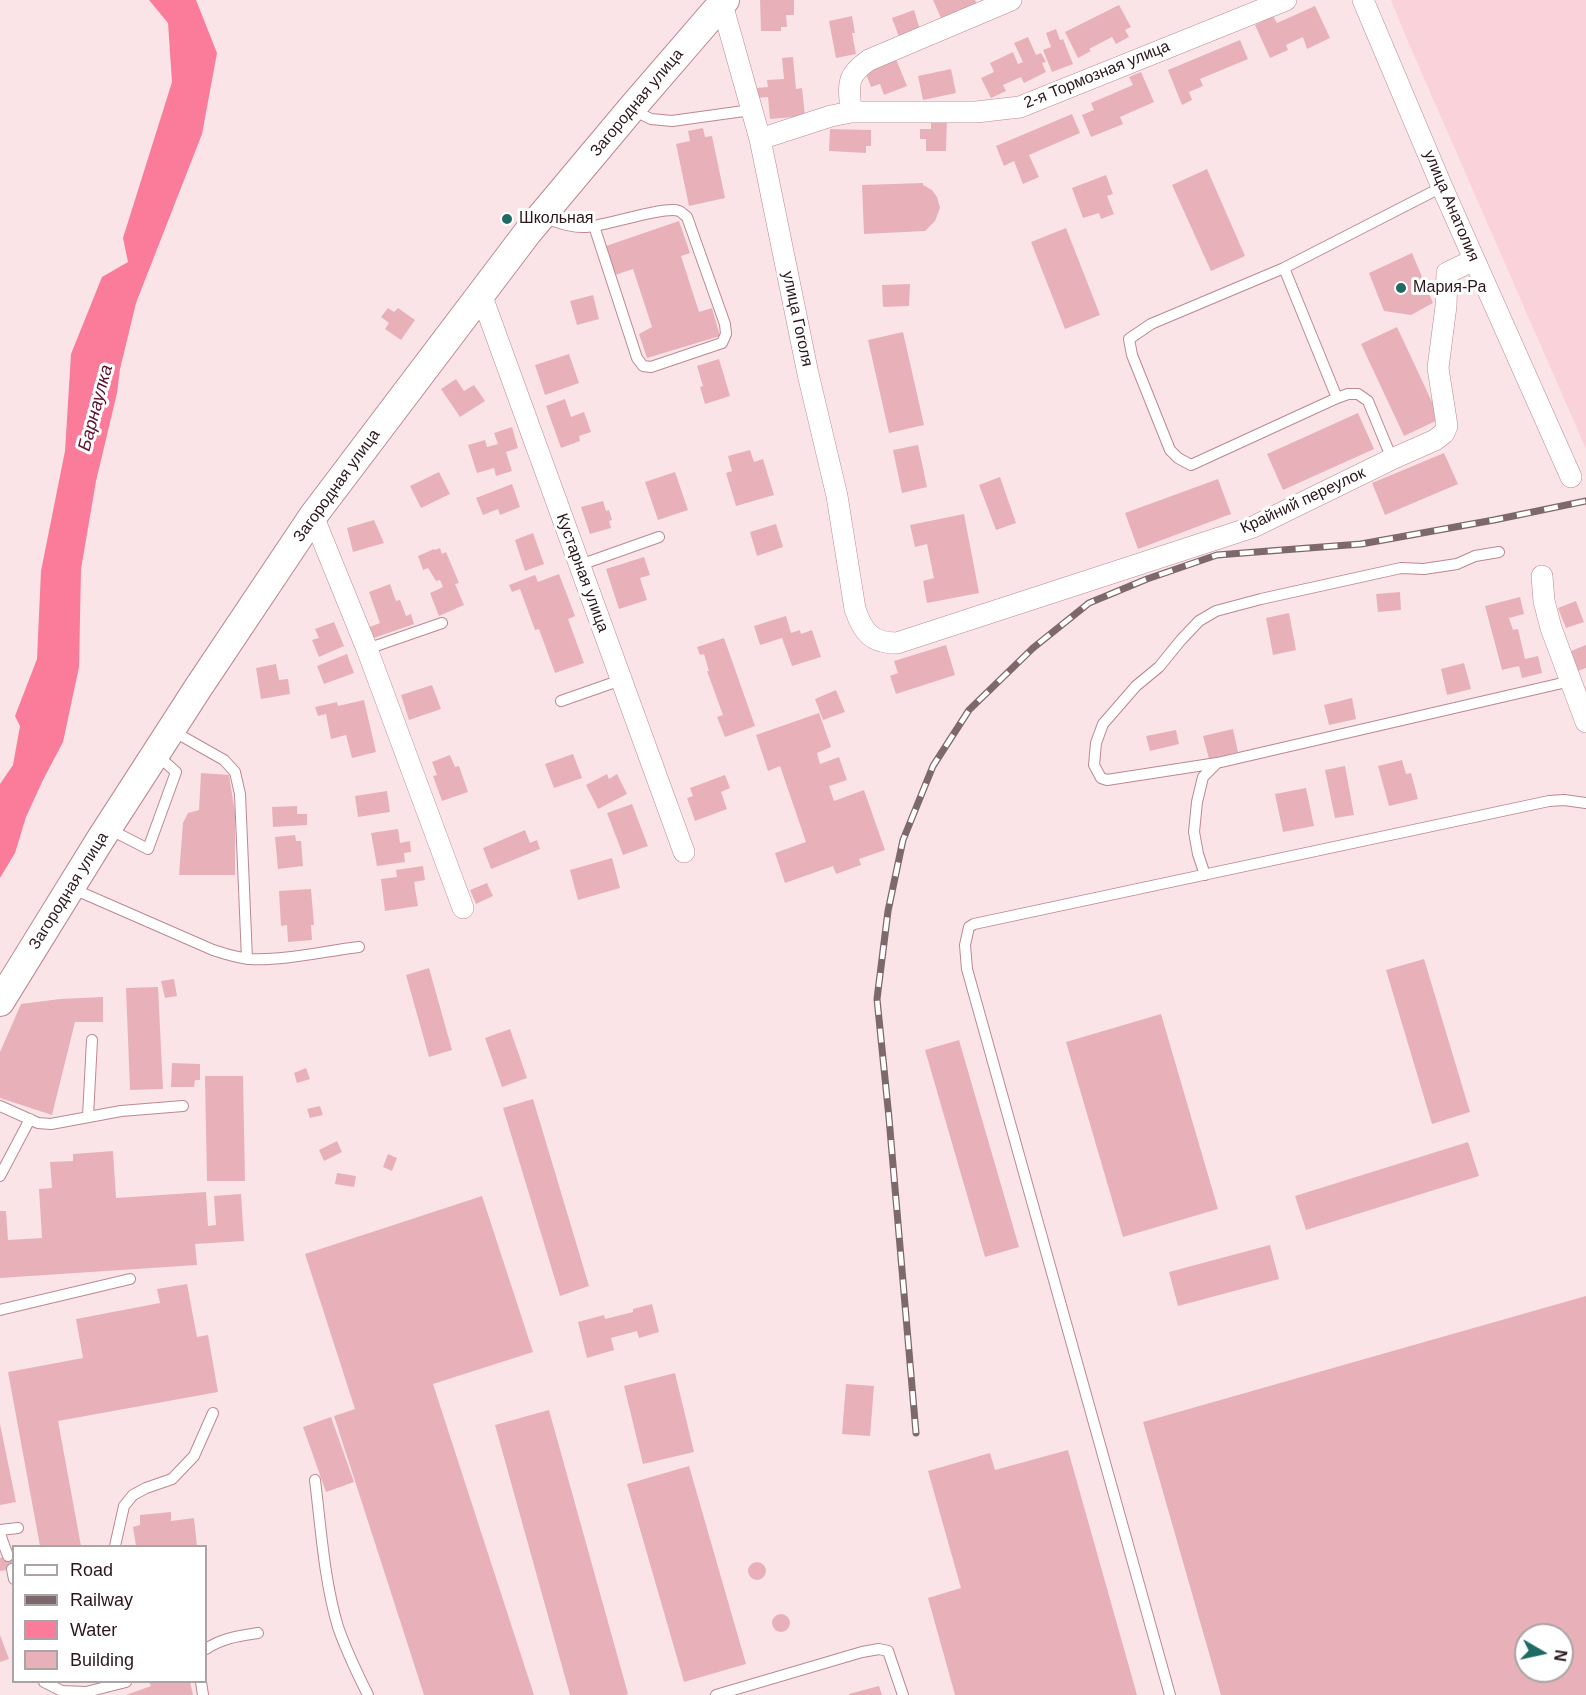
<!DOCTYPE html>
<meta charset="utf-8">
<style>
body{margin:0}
#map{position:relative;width:1586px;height:1695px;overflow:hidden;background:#fbe4e7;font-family:Helvetica,sans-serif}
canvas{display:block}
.legend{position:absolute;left:12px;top:1545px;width:195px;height:138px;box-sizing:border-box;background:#fff;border:2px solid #aba3a4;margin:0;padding:8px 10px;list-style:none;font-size:18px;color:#2c181c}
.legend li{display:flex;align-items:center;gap:12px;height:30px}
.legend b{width:30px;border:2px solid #aba3a4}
.north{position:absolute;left:1514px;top:1623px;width:60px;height:60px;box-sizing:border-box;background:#fff;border:2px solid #aba3a4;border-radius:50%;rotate:99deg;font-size:16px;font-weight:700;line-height:24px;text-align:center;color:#2c181c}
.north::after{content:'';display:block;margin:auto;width:21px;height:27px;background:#1f6a63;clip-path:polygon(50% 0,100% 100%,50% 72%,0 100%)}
</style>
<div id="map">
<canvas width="1586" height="1695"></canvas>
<ul class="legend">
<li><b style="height:8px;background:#fff"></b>Road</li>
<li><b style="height:8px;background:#7d686b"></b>Railway</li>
<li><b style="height:16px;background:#fa7c9a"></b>Water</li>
<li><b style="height:16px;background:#e8b1ba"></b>Building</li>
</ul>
<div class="north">N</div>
</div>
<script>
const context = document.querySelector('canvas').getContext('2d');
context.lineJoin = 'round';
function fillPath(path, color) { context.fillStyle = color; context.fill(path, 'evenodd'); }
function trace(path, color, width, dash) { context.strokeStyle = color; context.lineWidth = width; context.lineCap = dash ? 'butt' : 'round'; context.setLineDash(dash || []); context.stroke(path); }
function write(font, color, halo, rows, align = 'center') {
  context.font = font + ' Helvetica,sans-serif'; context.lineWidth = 6; context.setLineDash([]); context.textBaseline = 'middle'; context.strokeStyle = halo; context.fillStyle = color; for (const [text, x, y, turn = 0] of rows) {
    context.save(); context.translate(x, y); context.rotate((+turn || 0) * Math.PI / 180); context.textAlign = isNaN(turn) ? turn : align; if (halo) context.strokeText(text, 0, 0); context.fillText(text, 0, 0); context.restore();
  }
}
fillPath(new Path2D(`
 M1391,0H1586V449L1406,37Z`), '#fad2d9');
fillPath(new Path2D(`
 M149,0H196L217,53L202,134L136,303L120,369L117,393L96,481L81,569L79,667L63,742L43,780L26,817L15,853L0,878V784L13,765L20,726L15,716L37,659L41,571L65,451L71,354L102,277L128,262L123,238L172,82L168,23Z`), '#fa7c9a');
fillPath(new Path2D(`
 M760,0H794V15H786L787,27H781V31H761Z
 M933,0H975L979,9L944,25Z
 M1119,5L1131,27L1125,30L1129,37L1116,44L1112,37L1089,49L1091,51L1078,58L1065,32Z
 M1315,6L1330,38L1307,49L1303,37L1286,45L1288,50L1270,58L1255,25L1273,16L1277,23Z
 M914,10L921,33L899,37L892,18Z
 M852,16L855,33H852L856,54L836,58L829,21Z
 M1056,29L1060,40L1063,39L1073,64L1052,72L1043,50L1051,47L1046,33Z
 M1028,37L1036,55L1041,53L1046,62L1042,63L1046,72L1024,83L1021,77L1003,85L1006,91L991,98L981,78L994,72L990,63L1013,52L1018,64L1023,62L1014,43Z
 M1240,40L1248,59L1200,79L1203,86L1189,92L1192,100L1182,105L1168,70Z
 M793,57L796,89L802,88L805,116L770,119L768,97L757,98L756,88L768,87L767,80L784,79L782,58Z
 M896,59L907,86L884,95L880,84L871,87L865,71Z
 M951,69L956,93L923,100L918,76Z
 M1141,72L1154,102L1120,117L1123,124L1091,137L1082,115L1094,110L1091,103L1133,85L1129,77Z
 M1072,114L1080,133L1029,155L1039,177L1023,184L1014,161L1004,166L996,146Z
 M931,119H947L946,151H926V139H920V129H931Z
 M703,128L705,137L712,136L725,198L689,206L676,144L690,141L688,131Z
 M830,129L871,130V146H866V153L829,151Z
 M1207,169L1245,256L1211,271L1172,185Z
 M1106,175L1113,194L1107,196L1114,214L1101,219L1099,213L1083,218L1072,188Z
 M923,183V185L932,190L937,197L940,208L935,221L925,231L864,234L862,185Z
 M679,221L690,253L681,256L699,312L712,308L720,336L647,358L639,334L652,327L633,269L615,275L606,246Z
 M1066,228L1100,315L1065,329L1031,242Z
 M1412,253L1433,303L1411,315L1384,311L1369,273Z
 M910,284L909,306L883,307L882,285Z
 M593,295L599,319L577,325L570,301Z
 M388,308L394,312L398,308L415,320L401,340L385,329L389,323L381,317Z
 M1397,327L1440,419L1404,436L1361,344Z
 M903,332L924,425L889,433L868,340Z
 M569,354L579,383L545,395L535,365Z
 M719,359L730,396L705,404L700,387L703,386L697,366Z
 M456,379L464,391L474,385L485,401L460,417L441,389Z
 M565,399L571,417L584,412L591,432L579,436L580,441L561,448L546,406Z
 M1358,413L1374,449L1283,490L1267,454Z
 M512,427L518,448L506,452L512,471L496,476L494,468L477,473L468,445L485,440L487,447L498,444L494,433Z
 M918,445L927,487L902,493L893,450Z
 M750,450L754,462L763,459L774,495L736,506L726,473L732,471L728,456Z
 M1444,453L1458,484L1385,515L1372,483Z
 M439,472L450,494L421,508L410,486Z
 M675,472L688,510L658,520L645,482Z
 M1000,477L1016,523L996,530L979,485Z
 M1218,479L1231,514L1138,549L1125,513Z
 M512,484L520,507L500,515L498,509L483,515L476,498Z
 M603,501L606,511L609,510L612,520L609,521L611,528L590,534L581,507Z
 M964,514L979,593L927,603L923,581L934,578L927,544L915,547L910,525Z
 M374,520L384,543L353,552L347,528Z
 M776,524L783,547L757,556L750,532Z
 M533,533L544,564L525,571L515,540Z
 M440,548L442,554L446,552L459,583L455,584L464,605L439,616L430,593L443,587L440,580L436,581L428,568L423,570L418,556L434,549L435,550Z
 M644,557L650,575L640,578L647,600L619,609L606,569Z
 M559,574L575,616L568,619L584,663L555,673L539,629L535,630L520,589L512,592L509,585L535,575L538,582Z
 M390,584L396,601L400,600L406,616L411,614L414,624L371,639L367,628L380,623L369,592Z
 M1400,592L1401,610L1378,612L1376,594Z
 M1520,597L1524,614L1509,618L1513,630L1518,629L1525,659L1538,656L1542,673L1522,678L1519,666L1502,670L1485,606Z
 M1576,601L1584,622L1566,628L1558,608Z
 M1289,613L1296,650L1273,655L1266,618Z
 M786,616L791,633L800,630L801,634L812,630L821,657L792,666L782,638L760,645L754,626Z
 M334,622L344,646L319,657L312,640L319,638L315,629Z
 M724,638L755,726L725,737L717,717L723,715L707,671H709L704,654L700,655L697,647Z
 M946,645L955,675L896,694L890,676L898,673L894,661Z
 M1586,645V668L1578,671L1571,651Z
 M347,654L354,673L324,684L317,666Z
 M1464,663L1471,689L1447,695L1441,669Z
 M276,664L279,680L288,679L290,694L261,699L256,668Z
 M432,685L441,709L409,720L401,695Z
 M836,690L845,712L823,720L815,699Z
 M1352,698L1356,719L1329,725L1324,705Z
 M364,700L376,752L352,758L346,735L331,739L326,714L318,716L315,707L337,702L338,706Z
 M819,713L831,747L817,753L820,764L839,757L847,780L829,786L834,801L864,790L885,850L859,859L861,865L836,874L833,866L785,883L775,853L806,842L780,766L768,771L756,735Z
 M1233,729L1238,752L1209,759L1203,736Z
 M1176,730L1179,744L1150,751L1146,736Z
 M573,754L582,778L554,788L545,764Z
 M450,755L455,767L459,766L468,792L442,801L433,776L437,775L432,762Z
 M1402,760L1406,774L1411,773L1418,799L1389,806L1378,766Z
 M1345,766L1354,815L1335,818L1325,770Z
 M201,773L229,775L235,813V875H179L183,823L188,813L199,810Z
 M607,774L609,779L617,774L627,794L598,809L586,785Z
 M725,775L730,788L721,792L727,809L695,821L687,798L693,796L690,788Z
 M1306,788L1314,826L1283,832L1275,794Z
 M387,791L390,812L358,817L355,796Z
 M632,804L648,846L623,855L607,813Z
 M297,806V814H307V825L273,827L272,807Z
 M398,829L400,843L410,841L411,852L404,853L405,862L377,866L371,833Z
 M525,830L530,843L537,840L540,849L491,869L483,848Z
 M295,835L296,841H301L303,866L278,869L275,837Z
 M612,858L620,888L578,900L570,870Z
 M423,866L425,880L414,882L418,906L385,911L381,879L397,877L396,870Z
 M487,883L493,896L476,904L470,890Z
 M311,889L314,925H311L312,940L288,942L287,925L281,926L279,891Z
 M1424,959L1470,1112L1432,1124L1386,970Z
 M429,968L452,1050L429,1057L406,975Z
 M174,979L177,996L165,998L161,981Z
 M158,987L163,1089L130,1090L126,988Z
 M103,997V1022H75L52,1115L0,1098V1052L21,1004L60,999Z
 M1161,1014L1218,1209L1123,1237L1066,1042Z
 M510,1029L527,1078L502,1087L485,1038Z
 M959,1040L1019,1247L985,1257L925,1050Z
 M172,1063L200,1064V1080H195L194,1087H171Z
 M306,1068L310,1079L297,1083L294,1073Z
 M205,1076H243L245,1181H207Z
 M533,1099L589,1286L560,1296L503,1108Z
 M320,1106L323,1115L310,1118L307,1109Z
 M337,1141L342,1152L324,1161L319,1150Z
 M1468,1142L1479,1176L1306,1230L1295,1196Z
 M113,1151L116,1198L206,1192L208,1226L216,1225L214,1196L241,1194L244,1241L195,1244L197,1265L0,1278V1211H6L8,1240L42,1238L39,1189L52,1188L50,1162L73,1161V1154Z
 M388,1154L397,1158L392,1171L383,1167Z
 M337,1173L356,1176L354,1187L335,1184Z
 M482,1196L533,1352L433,1384L534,1695H424L334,1416L355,1409L305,1254Z
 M1270,1245L1279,1279L1178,1306L1169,1272Z
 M187,1284L197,1337L208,1335L218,1392L58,1421L81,1546H40L8,1372L83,1358L76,1319L160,1303L157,1289Z
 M1586,1296V1695H1221L1143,1422ZM1526,1635H1562V1671H1526Z
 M652,1304L659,1332L639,1338L637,1331L611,1338L614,1350L587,1358L578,1322L604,1315L605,1319L633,1312V1309Z
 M675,1373L694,1452L643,1464L624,1386Z
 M846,1384L874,1386L870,1436L842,1434Z
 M549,1410L628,1694L625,1695H570L495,1425Z
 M331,1417L354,1482L326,1492L303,1427Z
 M0,1424L16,1502L0,1505Z
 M1068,1450L1137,1695H955L928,1598L961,1588L928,1471L990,1453L995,1470Z
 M689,1466L746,1664L684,1682L627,1484Z
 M171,1512V1521L194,1518L197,1546H136L133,1527L140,1525V1515Z
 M14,1555V1569L0,1571V1558Z
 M748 1571a9 9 0 1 1 18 0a9 9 0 1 1-18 0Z
 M772 1623a9 9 0 1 1 18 0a9 9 0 1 1-18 0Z
 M0,1635L9,1659L0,1662Z
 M149,1682H190L193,1695H126L151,1686Z
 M879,1686L882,1695H849V1694Z`), '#e8b1ba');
const lane = new Path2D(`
 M631,109L651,119L672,121L751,110
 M544,218C557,222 572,228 586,227C607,226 665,205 679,211C682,212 684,215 687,217L725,324L726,334L722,343L651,367L643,366L637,358L594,226
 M1284,268L1337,398L1191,465L1178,458L1170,450L1132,355L1129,339L1151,324L1284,268L1442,187
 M1337,398L1348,394H1358L1368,401L1392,459
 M580,565L659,537
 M367,649L442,623
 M561,701L621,680
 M171,730L224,760L235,772L240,794L247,959
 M1217,763L1107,780L1101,778L1094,765L1096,743L1103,724L1136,686L1159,667L1181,640L1199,621L1216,611L1261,599L1401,568L1424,569L1457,564L1475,556L1499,552
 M109,829L148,849L176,772L156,754
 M1205,875L1198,854L1194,832L1197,802L1203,777L1217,763L1571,681
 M71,888L213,950C225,954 237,958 250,959C283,961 325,951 359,947
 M0,1106L38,1123L51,1124L121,1111L183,1106
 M88,1116L92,1040
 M0,1176L30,1119
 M0,1310L130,1279
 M315,1480C321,1528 324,1580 338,1627C346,1650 357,1673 368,1695
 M0,1530L18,1528
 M0,1534L8,1556
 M115,1546L124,1506L133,1495L146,1488L172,1479L194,1456L213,1413
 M12,1569L14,1579
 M206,1649C222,1638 239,1636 258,1633
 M44,1682L62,1691L86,1692L126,1682
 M201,1682L203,1695
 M716,1695L862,1652L879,1649L888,1651L903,1695
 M1170,1695L967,969L965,945L969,927L974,924L1549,801L1564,800L1586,803`);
const street = new Path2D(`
 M1363,0L1442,187L1571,477
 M722,4L760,139L808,374L837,496L855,609C863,632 871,643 897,643L1253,527L1392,459L1435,440L1444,433L1447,426L1438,368L1446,306L1447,273L1474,260
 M851,112C849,84 845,77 869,60L1011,0
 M760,139L831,116L851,112H976L1020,107L1286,0
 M481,294L684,852
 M313,516L367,649L463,908
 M1542,576L1544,601L1551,628L1586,722`);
const secondary = new Path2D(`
 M0,1002L100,840L198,688L313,516L528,232L631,109L725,0`);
trace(lane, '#bc8892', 12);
trace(street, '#bc8892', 22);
trace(secondary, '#bc8892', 30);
trace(lane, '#fff', 10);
trace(street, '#fff', 21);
trace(secondary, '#fff', 28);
const rail = new Path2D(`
 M916,1433L889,1118L877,999L888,911L903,840L933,766L969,710L1033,648L1089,603L1147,579L1217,555L1361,544L1494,520L1586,501`);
trace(rail, '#7d686b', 7);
trace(rail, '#fff', 4.5, [14]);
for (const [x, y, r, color] of [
 [507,219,6,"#1f6a63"],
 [1401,288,6,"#1f6a63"]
]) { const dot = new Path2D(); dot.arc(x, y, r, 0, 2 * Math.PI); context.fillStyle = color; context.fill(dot); trace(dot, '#fff', 2); }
write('16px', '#2c181c', '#fff', [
 ["2-я Тормозная улица",1097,75,-22],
 ["Загородная улица",637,103,-50],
 ["улица Анатолия",1451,206,67],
 ["улица Гоголя",797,319,78],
 ["Загородная улица",337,486,-54],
 ["Крайний переулок",1303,501,-25],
 ["Кустарная улица",582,573,70],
 ["Загородная улица",69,891,-58]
]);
write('16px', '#2c181c', '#fff', [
 ["Школьная",519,219],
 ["Мария-Ра",1413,288]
], 'left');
write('italic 18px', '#5f102b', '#fff', [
 ["Барнаулка",96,408,-75]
]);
</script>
